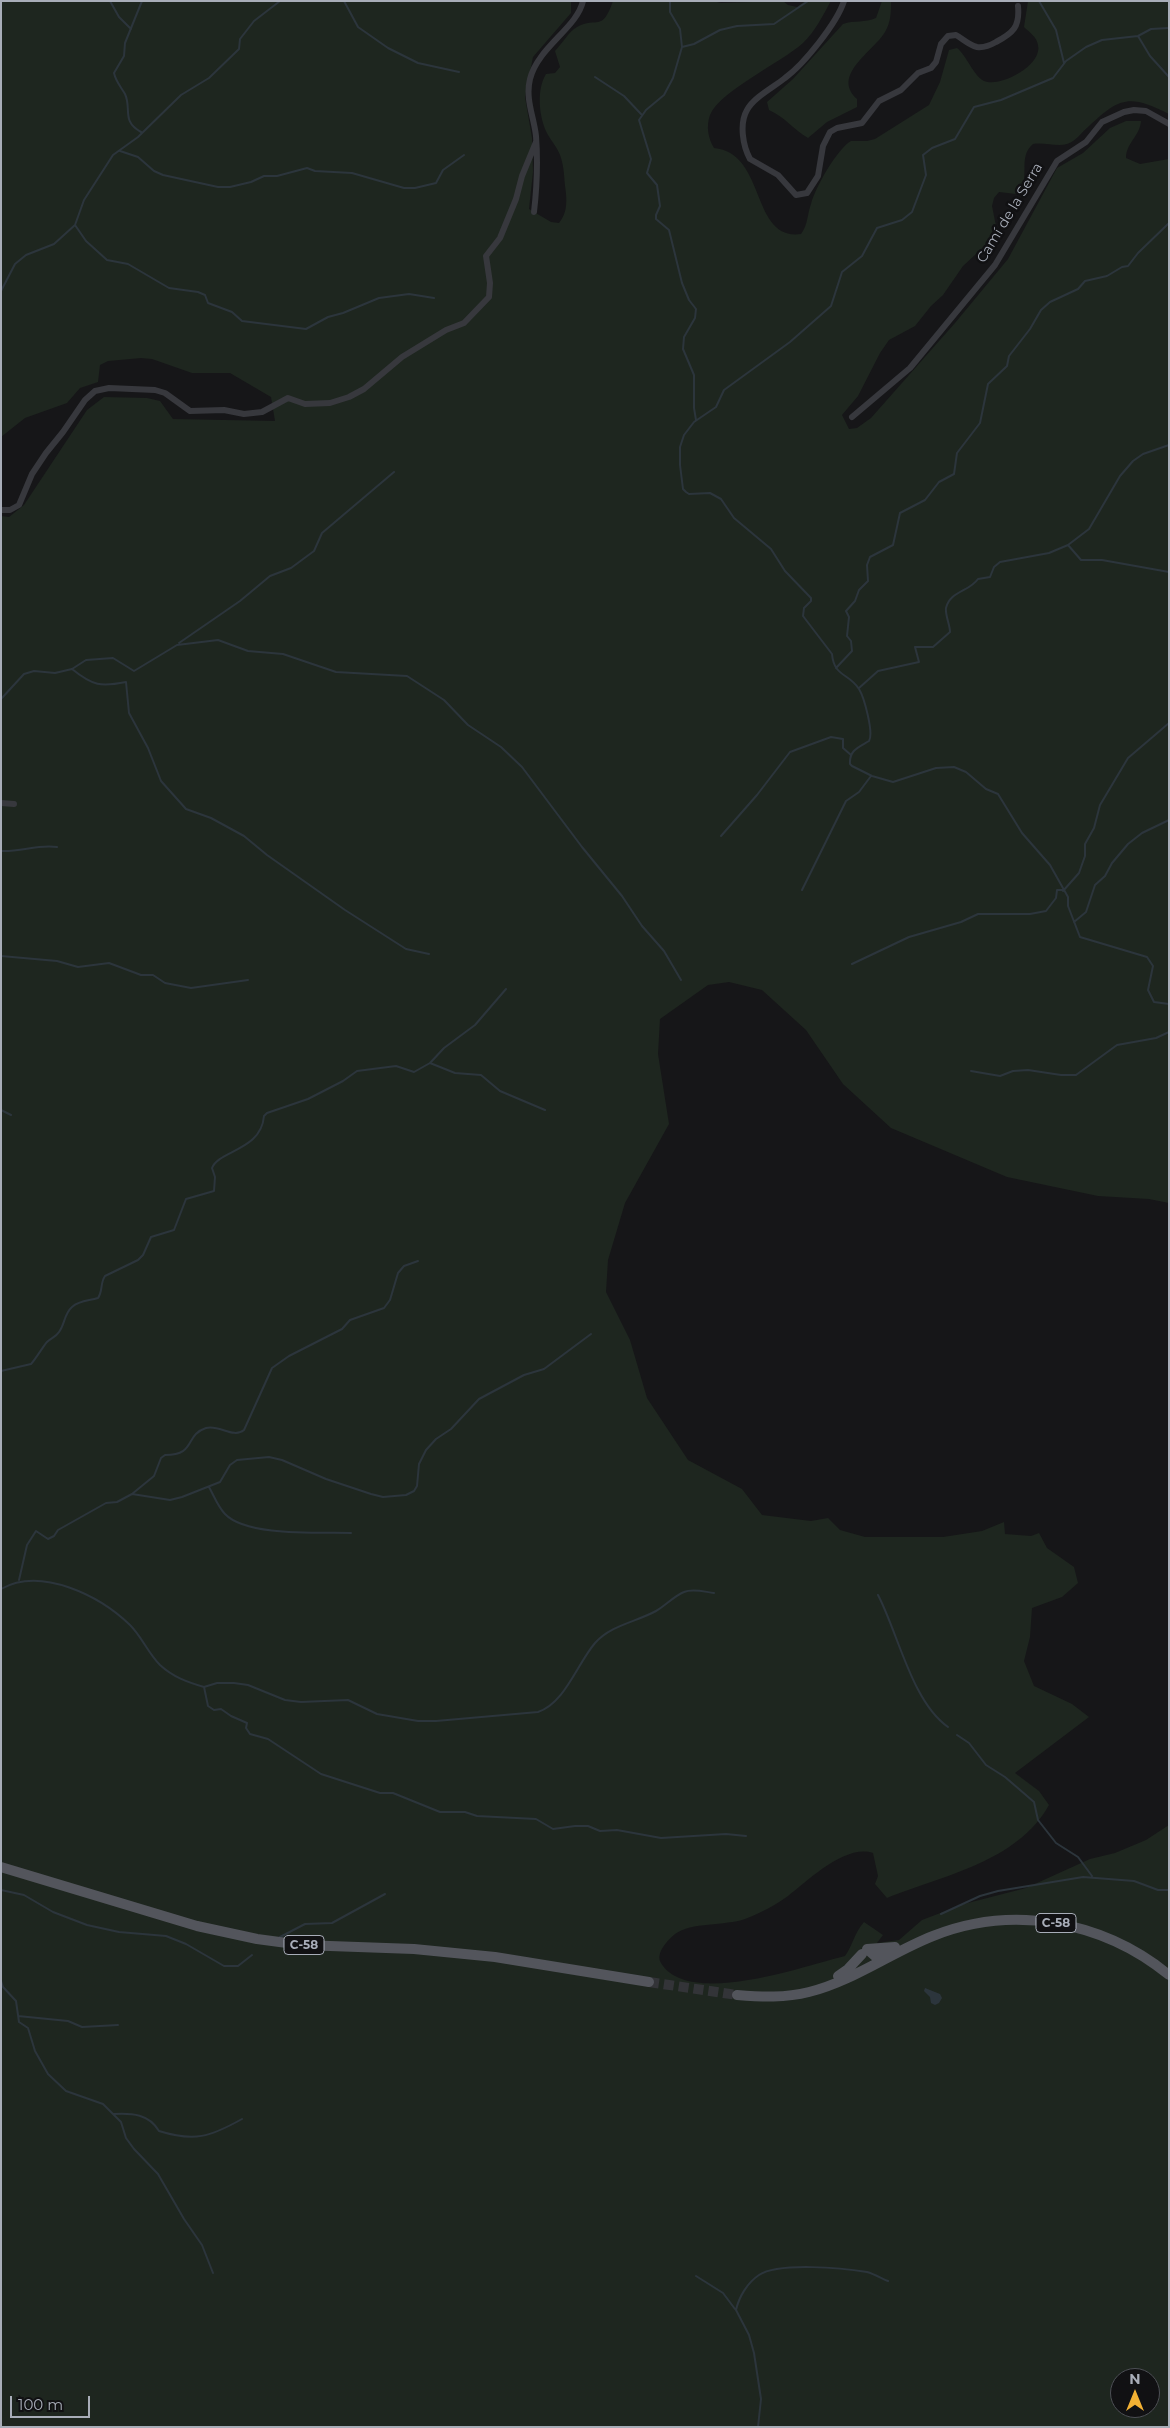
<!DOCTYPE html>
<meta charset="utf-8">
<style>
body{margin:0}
#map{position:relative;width:1170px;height:2428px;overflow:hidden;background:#161618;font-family:Montserrat,sans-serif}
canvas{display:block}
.frame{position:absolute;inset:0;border:2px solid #a8adb8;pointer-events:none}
.north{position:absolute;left:1110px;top:2368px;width:50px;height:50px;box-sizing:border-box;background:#111113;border:1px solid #4d4f55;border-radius:50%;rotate:0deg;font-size:14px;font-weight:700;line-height:20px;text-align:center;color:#a8adb8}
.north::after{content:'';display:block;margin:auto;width:18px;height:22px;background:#f2b134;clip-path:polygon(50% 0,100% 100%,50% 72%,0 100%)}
.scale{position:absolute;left:10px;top:2396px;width:80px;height:22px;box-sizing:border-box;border:2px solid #a8adb8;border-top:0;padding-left:6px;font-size:15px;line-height:18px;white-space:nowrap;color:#a8adb8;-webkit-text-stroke:4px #111113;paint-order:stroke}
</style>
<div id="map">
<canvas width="1170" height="2428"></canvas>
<div class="frame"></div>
<div class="north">N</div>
<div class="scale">100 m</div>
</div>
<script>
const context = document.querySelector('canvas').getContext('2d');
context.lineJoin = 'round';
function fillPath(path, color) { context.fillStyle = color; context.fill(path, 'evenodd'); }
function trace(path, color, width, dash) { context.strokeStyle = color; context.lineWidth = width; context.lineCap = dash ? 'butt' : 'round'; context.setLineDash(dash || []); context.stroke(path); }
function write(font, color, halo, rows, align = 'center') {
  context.font = font + ' Montserrat,sans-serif'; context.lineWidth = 5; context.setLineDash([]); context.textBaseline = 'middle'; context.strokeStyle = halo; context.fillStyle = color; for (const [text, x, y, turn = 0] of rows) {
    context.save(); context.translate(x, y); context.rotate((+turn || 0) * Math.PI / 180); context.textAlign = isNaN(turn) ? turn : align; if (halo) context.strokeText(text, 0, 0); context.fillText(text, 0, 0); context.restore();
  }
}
fillPath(new Path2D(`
 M1,1H571V13L533,57L525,97L532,138L533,172L529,209L551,222L559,223C568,212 567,199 565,186C564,175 564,166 560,155C557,147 552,142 548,135C539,119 536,90 546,74L555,73L560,67L555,51C562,44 569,31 577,27C597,16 602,33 613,1H713L721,3L783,1L788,5L797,7L805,1H831C823,15 815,32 803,43C782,62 720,91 710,115C706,126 708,138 714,148C767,153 750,241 801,234C808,225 807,215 811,204C815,188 837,149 851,141H867L875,139L929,105L940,82L949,50L957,48C967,56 973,75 984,81C1000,88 1043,65 1038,45C1037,37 1029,32 1024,27L1028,1H1169V114C1129,94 1120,97 1088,127C1081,133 1076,141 1067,144C1057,147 1044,142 1033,144C1016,158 1033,181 1016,194L999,192L994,198L992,206L997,231L996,239L991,246L976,254L963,266L943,295L931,306L915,326L889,340L880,353L858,396L842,415L849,429L857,428L871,418L955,323L1008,259L1057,168L1083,153L1110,128L1126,121H1141C1140,136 1126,143 1126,158L1140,164L1169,159V1203L1149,1199L1098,1196L1007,1177L891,1128L843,1084L806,1030L762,990L729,982L708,985L660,1019L658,1054L669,1124L625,1203L608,1260L606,1292L630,1340L647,1398L688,1460L742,1489L762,1515L811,1521L828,1518L840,1530L865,1537H943L982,1531L1004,1522L1005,1534L1031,1536L1039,1533L1047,1548L1074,1567L1078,1583L1062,1597L1032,1608L1030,1637L1024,1661L1034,1686L1072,1704L1089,1717L1015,1773L1039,1791L1049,1805C1017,1862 944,1875 887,1898L875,1884L878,1876L873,1853C845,1844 809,1880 788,1896C776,1905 760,1913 745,1919C725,1926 691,1922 675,1934C668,1940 655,1953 661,1963C688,2008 804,1966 845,1956C853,1945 854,1933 864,1922L883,1935L877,1943L899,1940L922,1920L964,1904L1026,1888L1090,1859L1115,1853L1146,1840L1169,1825V2427H1V516L9,517L24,505L87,410L104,397L147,398L160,401L173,419L275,421L271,397L230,373H192L152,359L141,358L108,361L100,365L98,382L80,388L67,403L25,418L1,437ZM1120,2378H1150V2408H1120Z
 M882,1H891C891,12 891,22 885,32C873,52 831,75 857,99V107L827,122L808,138C794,130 785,117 769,110L767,102L793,79L843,24C854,20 865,23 876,18Z`), '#1e261f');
fillPath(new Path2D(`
 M925,1988L940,1994L942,1998L939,2003L935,2005L931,2003L930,1997L924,1991Z`), '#2c353c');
trace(new Path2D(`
 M110,1L119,17L131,29
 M344,1L358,27L388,48L418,63L459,72
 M670,1V12L680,29L682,47L673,78L664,95L646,110L639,120L651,159L647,173L657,185L660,206L656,215V219L669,230L682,283L689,300L696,309L695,318L684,337L683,349L694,375V408L696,420
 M1039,1L1056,30L1064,63
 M1169,28L1151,29L1138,36L1102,40L1086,47L1066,61L1053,78L1001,100L974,107L955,139L932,148L923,155L926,175L912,212L902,220L877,228L862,256L842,272L831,306L790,342L724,390L716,407L694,422L684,435L680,447V465L683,489L686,492L689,494L710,493L721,499L734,518L771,549L785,571L811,598V601L804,608L803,616L832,654C834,677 849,673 859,689C864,697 874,733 869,741C859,747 849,750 850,764L852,766L872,776L893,782L936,768L954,767L966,772L986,789L998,794L1022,833L1050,865L1068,897V906L1080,937L1147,957L1153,966L1148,990L1154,1002L1169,1004
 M1138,36L1150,56L1169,77
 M682,47L694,44L720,30L737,26L774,24L808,1
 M595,77L624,96L641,114
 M141,132C121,121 132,109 125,94C121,87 116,82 114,73L124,56L125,43L142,1
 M120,151L138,157L154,171L163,175L218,187H230L251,182L264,176H277L307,168L315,171L352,173L404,188H415L436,183L443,170L464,155
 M75,225L86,241L107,260L128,264L169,288L198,292L205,295L208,303L232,312L242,321L306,329L328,317L343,313L379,298L409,294L434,298
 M1,291L15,264L26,255L54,244L75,225L84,200L113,155L138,137L181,95L209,78L239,49L240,39L254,21L280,1
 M1068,545L1089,529L1120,476L1133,461L1143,454L1169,445
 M179,643L240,601L270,576L291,568L314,551L322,533L394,472
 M836,668L852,651L851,641L847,636L849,617L846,611L855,601L859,590L868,581L867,565L870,557L893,545L900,513L925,500L939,482L954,474L957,453L980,423L988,384L1007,366L1009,356L1030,329L1041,310L1050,302L1078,289L1085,281L1107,276L1122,267L1128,266L1138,253L1169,223
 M72,669C93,686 101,687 126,682L129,713L148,748L161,781L186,809L211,818L244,836L267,855L345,910L406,949L429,954
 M859,688L878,671L919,662L915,647H933L950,632C950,625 945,615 946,608C950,591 969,592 978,579L990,577L994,567L1000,562L1049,553L1068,545L1081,560H1102L1169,572
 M1,699L24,674L34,671L55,673L72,669L86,660L113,658L134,671L177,645L218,640L248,651L283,654L336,672L407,676L444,700L468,725L501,747L522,767L582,847L622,896L642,926L664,951L681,980
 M721,836L757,795L790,752L831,737L843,739V748L851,755
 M1,851C21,852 38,844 57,847
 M802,890L846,801L859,792L871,776
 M1063,891L1079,873L1085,856V844L1094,828L1100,805L1128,758L1169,723
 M1074,922L1086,912L1095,885L1105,876L1112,863L1128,844L1142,833L1169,820
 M1,956L57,961L78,967L109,963L141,975H153L165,983L191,988L248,980
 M852,964L909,937L961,922L978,914H1030L1046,911L1056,898L1057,890H1062
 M430,1063L444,1048L475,1025L506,989
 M971,1071L1000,1076L1013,1071L1028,1070L1061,1075H1076L1117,1045L1156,1038L1169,1032
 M1,1110L11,1115
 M1,1371L31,1364C35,1360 44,1345 47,1342C51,1338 56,1337 59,1332C65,1324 64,1314 72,1307C80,1300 89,1301 98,1298C103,1291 100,1283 105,1276L138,1260L143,1255L151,1237L174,1230L186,1199L214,1191L215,1177L212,1168C219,1150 261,1151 264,1116L267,1113L308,1099L343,1081L357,1071L396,1066L414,1072L430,1063L455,1073L481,1075L500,1091L545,1110
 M209,1487C214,1496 218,1507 225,1514C247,1537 320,1532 351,1533
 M132,1494L154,1476L161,1458L165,1455C197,1455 184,1435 206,1428C219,1424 233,1439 244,1430L272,1368L289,1356L342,1329L350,1320L384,1308L390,1300L398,1273L404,1266L418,1261
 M19,1580L27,1545L36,1531L48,1539L54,1536L58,1530L106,1503L117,1502L132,1494L170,1500L182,1497L220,1482L230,1465L237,1460L269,1457L282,1460L326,1479L371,1494L383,1497L406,1495L414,1491L417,1486L419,1464L426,1450L436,1439L451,1429L479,1399L524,1375L544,1369L591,1334
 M1,1589C41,1566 100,1596 130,1625C142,1637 148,1653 160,1665C173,1677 187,1682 204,1687L208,1706L214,1710L221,1709L231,1716L247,1723L246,1728L250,1734L268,1739L321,1774L380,1793H393L440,1812H465L477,1816L536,1819L553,1829L575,1826H588L600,1831L617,1830L661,1838L726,1834L746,1836
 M878,1595C898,1633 912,1702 948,1727
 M204,1687L217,1683H234L248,1685L285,1700L301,1702L348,1700L377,1714L418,1721H436L538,1712C565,1703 577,1664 595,1643C611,1625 636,1622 656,1611C665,1606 674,1596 684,1592C693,1588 705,1592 714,1593
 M957,1735L969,1743L986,1765L1005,1777L1034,1802L1038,1820L1056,1843L1078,1857L1092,1876
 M1,1890L24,1895L53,1912L87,1925L119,1932L166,1936L186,1944L224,1966H238L252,1955
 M941,1914L980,1896L998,1891L1083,1877L1134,1881L1158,1890H1169
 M280,1937L305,1924L332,1923L385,1894
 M1,1981L3,1987L16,2001L19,2022L28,2028L35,2051L48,2074L66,2091L103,2104L121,2122L126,2138L134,2149L158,2174L184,2219L202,2245L213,2273
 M18,2016L68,2021L82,2027L118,2025
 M114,2114C132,2113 149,2114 159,2131C194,2142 210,2137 242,2119
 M696,2276L723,2293L735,2309
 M758,2427L761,2399L754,2353L749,2335L736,2310C739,2297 747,2283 759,2275C779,2262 843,2268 867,2272C874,2274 881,2278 888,2281`), '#2c353c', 2);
trace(new Path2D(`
 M649,1982L737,1995`), '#333438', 10, [10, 5]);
trace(new Path2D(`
 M844,1C837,23 804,64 785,78C774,87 754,97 747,110C739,124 743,146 750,159L778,175L796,195L807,193L818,176L823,146L830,132L837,128L862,123L879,101L901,90L918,73L931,68L936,62L941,44L948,36L956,35C963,39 969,45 977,47C984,48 989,46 996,42C1013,33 1020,27 1018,6
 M534,212C537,186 538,162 536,136C534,117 525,99 530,79C538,47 577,28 583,1
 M852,417L910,368L995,265L1057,161L1086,142L1102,122L1124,112L1134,110L1146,111L1169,124
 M1,510H10L19,505L32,474L46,453L63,432L85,400L95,391L109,388L155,390L165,393L190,411L224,410L244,414L262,412L288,398L305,404L330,403L349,397L364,389L402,357L446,330L464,323L489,297L490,283L486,256L500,238L516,199L522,176L536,142
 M1,803L14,804`), '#37383d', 6);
trace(new Path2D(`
 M1,1867L197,1926L257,1939L302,1945L414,1949L495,1957L649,1982
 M885,1955L876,1957L867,1949L895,1947
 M838,1976L848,1969L862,1954
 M737,1995C762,1997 785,1998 809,1992C853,1981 892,1952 933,1936C1013,1904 1103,1921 1169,1975`), '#53555c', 10);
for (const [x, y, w] of [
 [1056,1923,40],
 [304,1945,40]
]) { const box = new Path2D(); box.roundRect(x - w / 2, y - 9.5, w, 19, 4); context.fillStyle = '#111113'; context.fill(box); trace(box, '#a8adb8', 1); }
write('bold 12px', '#a8adb8', null, [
 ["C-58",1056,1923],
 ["C-58",304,1945]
]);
write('14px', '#a8adb8', '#111113', [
 ["Camí de la Serra",1010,213,-59]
]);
</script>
